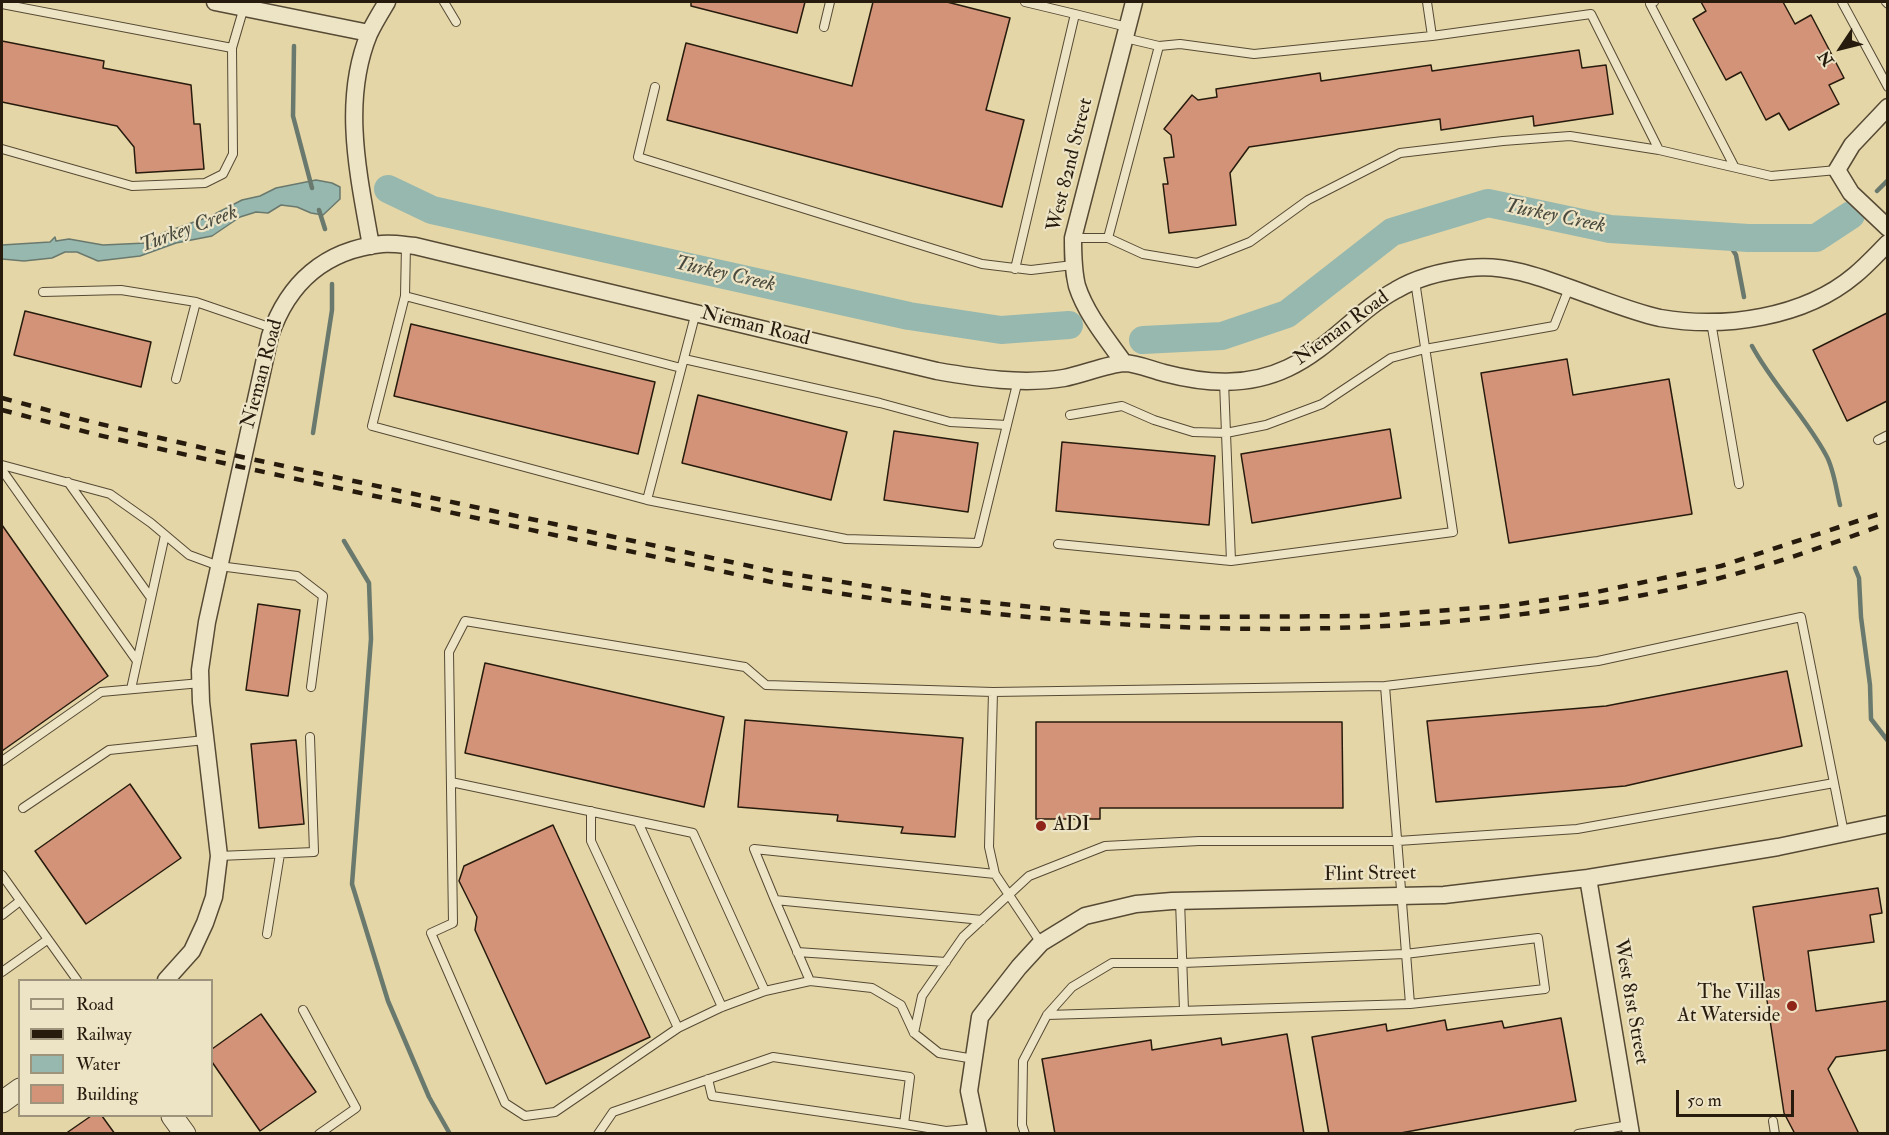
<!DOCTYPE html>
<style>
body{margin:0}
#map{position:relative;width:1889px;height:1135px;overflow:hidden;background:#e4d6a7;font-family:"IM FELL Double Pica",serif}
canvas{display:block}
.frame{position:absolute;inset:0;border:3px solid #271b0d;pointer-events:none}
.legend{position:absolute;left:18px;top:979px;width:195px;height:138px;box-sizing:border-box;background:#ede4c6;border:2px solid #9e947c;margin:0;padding:8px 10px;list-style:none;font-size:18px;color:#271b0d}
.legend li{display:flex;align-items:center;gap:12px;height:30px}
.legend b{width:30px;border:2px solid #9e947c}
.north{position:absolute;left:1811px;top:18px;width:60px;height:60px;-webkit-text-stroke:4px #ede4c6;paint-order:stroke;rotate:235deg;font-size:16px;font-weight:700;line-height:24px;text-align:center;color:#271b0d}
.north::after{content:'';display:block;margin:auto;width:21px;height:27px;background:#271b0d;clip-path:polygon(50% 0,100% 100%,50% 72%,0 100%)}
.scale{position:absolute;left:1676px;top:1090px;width:118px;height:27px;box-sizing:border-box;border:3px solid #271b0d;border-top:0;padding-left:8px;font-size:18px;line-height:21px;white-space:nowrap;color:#271b0d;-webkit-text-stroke:4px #ede4c6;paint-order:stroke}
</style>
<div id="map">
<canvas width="1889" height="1135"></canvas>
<div class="frame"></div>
<ul class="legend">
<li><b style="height:8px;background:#ede4c6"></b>Road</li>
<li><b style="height:8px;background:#271b0d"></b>Railway</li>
<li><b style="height:16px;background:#97b8ae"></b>Water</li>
<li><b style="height:16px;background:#d39378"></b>Building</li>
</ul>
<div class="north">N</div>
<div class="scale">50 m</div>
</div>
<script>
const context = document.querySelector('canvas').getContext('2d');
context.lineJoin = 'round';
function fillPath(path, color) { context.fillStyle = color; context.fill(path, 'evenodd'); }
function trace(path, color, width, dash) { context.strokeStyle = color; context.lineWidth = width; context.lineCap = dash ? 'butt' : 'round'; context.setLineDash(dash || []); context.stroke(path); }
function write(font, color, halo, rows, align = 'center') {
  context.font = font + ' "IM FELL Double Pica",serif'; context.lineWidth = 4.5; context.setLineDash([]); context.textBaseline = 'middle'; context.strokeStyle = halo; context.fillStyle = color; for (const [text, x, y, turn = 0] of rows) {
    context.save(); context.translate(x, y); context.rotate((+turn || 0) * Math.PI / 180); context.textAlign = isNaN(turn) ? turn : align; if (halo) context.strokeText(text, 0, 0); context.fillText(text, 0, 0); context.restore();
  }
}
const water = new Path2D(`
 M316,180L332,183L340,187V199L323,215L311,213L297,207L281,205L268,213L256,212L240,217L212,236L176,243L140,256L98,261L77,252H65L52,258L24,261L2,259V245L50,242L55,237L56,241L69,239L103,245L146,243L163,233L211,216L242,200L260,196L276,188Z`);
fillPath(water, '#97b8ae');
trace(water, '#6a796e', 1.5);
trace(new Path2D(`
 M294,46L293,116L312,188
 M1877,191L1888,180
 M319,210L325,229
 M1725,237L1736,255L1744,297
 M1752,346C1773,385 1805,416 1826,455C1834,469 1836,489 1840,505
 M313,433L332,310V284
 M344,541L369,583L371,639L352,884L388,1001L429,1097L450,1134
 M1855,568L1859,578L1861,617L1870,685L1871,719L1888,741`), '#6a796e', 4.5);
trace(new Path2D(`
 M388,189L432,210L909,316L1001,330L1069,325
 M1143,340L1222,336L1287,314L1392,232L1488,203L1610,229L1748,238H1816L1851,215`), '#97b8ae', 28);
const building = new Path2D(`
 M691,2H805L797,33L691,6Z
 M873,2H947L1010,18L986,110L1024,120L1002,207L667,120L686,43L852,86Z
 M1701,2H1783L1795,24L1811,15L1844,78L1829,85L1839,104L1789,130L1779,113L1766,120L1741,72L1726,80L1693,19L1706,11Z
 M2,41L104,61L103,68L191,85L194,124H200L204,169L136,173L134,147L117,126L2,102Z
 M1579,50L1582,68L1606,65L1613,114L1534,126L1533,116L1441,130L1440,119L1249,147L1230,173L1236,225L1169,233L1163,184H1168L1164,158L1174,157L1171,135L1164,129L1192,95L1198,100L1217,97L1216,89L1320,73L1321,81L1431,65L1432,71Z
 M25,311L151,342L141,387L14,355Z
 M1887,313V401L1847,421L1813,350Z
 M411,324L655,382L638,454L394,396Z
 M1567,359L1573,395L1669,379L1692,514L1509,543L1481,373Z
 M698,395L847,432L831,500L682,463Z
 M1390,429L1401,498L1252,523L1241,454Z
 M894,431L978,443L968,512L884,500Z
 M1062,442L1215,456L1209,525L1056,511Z
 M2,525L108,676L2,751Z
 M258,604L300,610L288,696L246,690Z
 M485,663L724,717L704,807L465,753Z
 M1787,671L1802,746L1625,786L1436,802L1427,721L1606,706Z
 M745,720L963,738L955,837L901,833L903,827L837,821L838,815L738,807Z
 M1036,722H1342L1343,808H1100V819H1036Z
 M296,740L304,824L259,828L251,744Z
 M130,784L181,858L86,924L35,851Z
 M553,825L650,1037L546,1084L475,930L477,917L459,881L464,866Z
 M1878,888L1882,913L1870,915L1874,942L1808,951L1816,1011L1887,1001V1050L1836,1057L1828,1069L1859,1134H1795L1784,1113L1753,907Z
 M261,1014L316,1092L260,1131L212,1062V1049Z
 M1561,1018L1576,1101L1395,1134H1329L1312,1037L1386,1024L1387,1031L1445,1020L1447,1030L1502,1021L1504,1028Z
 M1287,1034L1304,1134H1055L1042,1059L1151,1040L1152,1050L1221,1038L1222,1045Z
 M91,1116H102L115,1134H65Z`);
fillPath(building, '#d39378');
trace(building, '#271b0d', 1.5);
const service = new Path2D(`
 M444,2L456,22
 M1427,2L1432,36
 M1654,2L1650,4L1734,166
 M1842,2L1888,87
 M1886,2L1888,4
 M2,4L232,48
 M1075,14L1127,27
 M824,27L830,2
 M1159,46L1180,44L1254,54L1432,36L1591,14L1659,150
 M655,87L638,157L982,264L1031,270L1073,265
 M2,149L132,186L205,183L223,174L233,154L232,48L244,7
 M1073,238H1108L1143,254L1197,263L1250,242L1308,200L1400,153L1503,141L1570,136L1659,150L1771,176L1837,170
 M1108,238L1159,46L1125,38
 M406,245L405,296L372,426L647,500L846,539L978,543L1018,380
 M1015,269L1075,14L1025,2
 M43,292L121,290L196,302L272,328
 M405,296L681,368
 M1711,322L1739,484
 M684,359L880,403L950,422L1007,425
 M176,379L196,302
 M1224,382L1231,561
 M1070,415L1122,406L1154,420L1193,432L1226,433L1266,425L1322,404L1391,358L1425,349L1554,326L1569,288
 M1878,440L1888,435
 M2,465L110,494L151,523L189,555L219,566L297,576L323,596L311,687
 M2,470L137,661
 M68,482L151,598
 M647,500L696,312
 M1058,544L1231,561L1453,532L1415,281
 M1385,686L1410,1004
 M131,689L165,535
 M993,692L1385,686L1598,661L1801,617L1844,833
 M2,761L101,692L201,683
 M451,782L693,833L765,991
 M23,808L109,750L205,740
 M591,811V841L678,1028
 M638,822L722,1007
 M219,856L314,852L310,737
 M2,875L77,980
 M775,900L754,849L995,874
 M1180,901L1184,1010
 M2,915L20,901
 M267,934L280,854
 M797,952L946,962
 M2,972L47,940
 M810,981L775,900L982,920
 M303,1010L356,1108L319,1134
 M914,1033L922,996L963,937L1029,876L1105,846L1199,841H1398L1577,829L1834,783
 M974,1059L939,1053L914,1033L901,1005L872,988L810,981L765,991L722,1007L678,1028L555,1112L525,1116L505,1103L431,933L453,923L449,652L465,621L745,667L766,685L993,692L989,847L995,874L1041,943
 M708,1079L712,1096L904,1124
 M1773,1121L1775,1134
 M598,1134L613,1112L773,1057L910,1077L904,1124L946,1131L977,1128
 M1025,1134L1022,1125L1023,1061L1047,1015L1072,987L1112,963H1183L1405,954L1538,938L1545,989L1410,1004L1047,1015
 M1578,1134L1629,1125`);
const minor = new Path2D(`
 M215,2L369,33
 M1888,107L1852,145L1837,170L1851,193L1888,228
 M371,246C359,177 341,102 369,34C374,23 381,12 387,2
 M1124,363C1107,339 1086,314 1077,286C1073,270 1073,254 1073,238L1134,2
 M1588,878L1631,1134
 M166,980L192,951L205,923L214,897L219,856L201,702L200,670L207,622L270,336C288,283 325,250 382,244C393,243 404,245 415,246L937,371C978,378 1022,385 1064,378C1081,375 1108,364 1124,363C1136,363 1152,370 1164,373C1206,384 1248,387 1288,368C1329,349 1357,311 1396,290C1418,277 1443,271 1469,268C1512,263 1552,282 1592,296C1614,304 1637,313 1660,318C1724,329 1804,318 1855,275C1866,266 1877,254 1888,243
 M978,1134L969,1091L980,1017L1019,967L1041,943L1085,916L1136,904L1172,901L1444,895L1588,878L1778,847L1888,824`);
const tertiary = new Path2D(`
 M2,1102L20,1089
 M172,1116L185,1134`);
trace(service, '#564a34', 10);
trace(minor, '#564a34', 19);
trace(tertiary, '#564a34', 23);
trace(service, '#ede4c6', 8);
trace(minor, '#ede4c6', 16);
trace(tertiary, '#ede4c6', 21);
trace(new Path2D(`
 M2,398L96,423L242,457L773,571L944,598L1092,613L1194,617L1366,616L1505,606L1587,594L1721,566L1888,511
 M2,410L98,435L241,467L776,583C1074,634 1385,652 1682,587C1752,572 1821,548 1888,523`), '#271b0d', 4.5, [10, 10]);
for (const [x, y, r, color] of [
 [1041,826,6,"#8f2418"],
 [1792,1006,6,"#8f2418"]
]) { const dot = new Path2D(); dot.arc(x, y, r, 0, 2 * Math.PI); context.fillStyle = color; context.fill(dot); trace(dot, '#ede4c6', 2); }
write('20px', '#271b0d', '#ede4c6', [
 ["West 82nd Street",1071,165,-76],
 ["Nieman Road",755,327,14],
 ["Nieman Road",1342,329,-36],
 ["Nieman Road",263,374,-75],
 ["Flint Street",1370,875,-1],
 ["West 81st Street",1630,1002,80]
]);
write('20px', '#271b0d', '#ede4c6', [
 ["ADI",1053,826],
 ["The Villas",1780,994,"right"],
 ["At Waterside",1780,1017,"right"]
], 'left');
write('italic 21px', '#494a3d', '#ede4c6', [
 ["Turkey Creek",1555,217,12],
 ["Turkey Creek",189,230,-20],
 ["Turkey Creek",725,275,13]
]);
</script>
